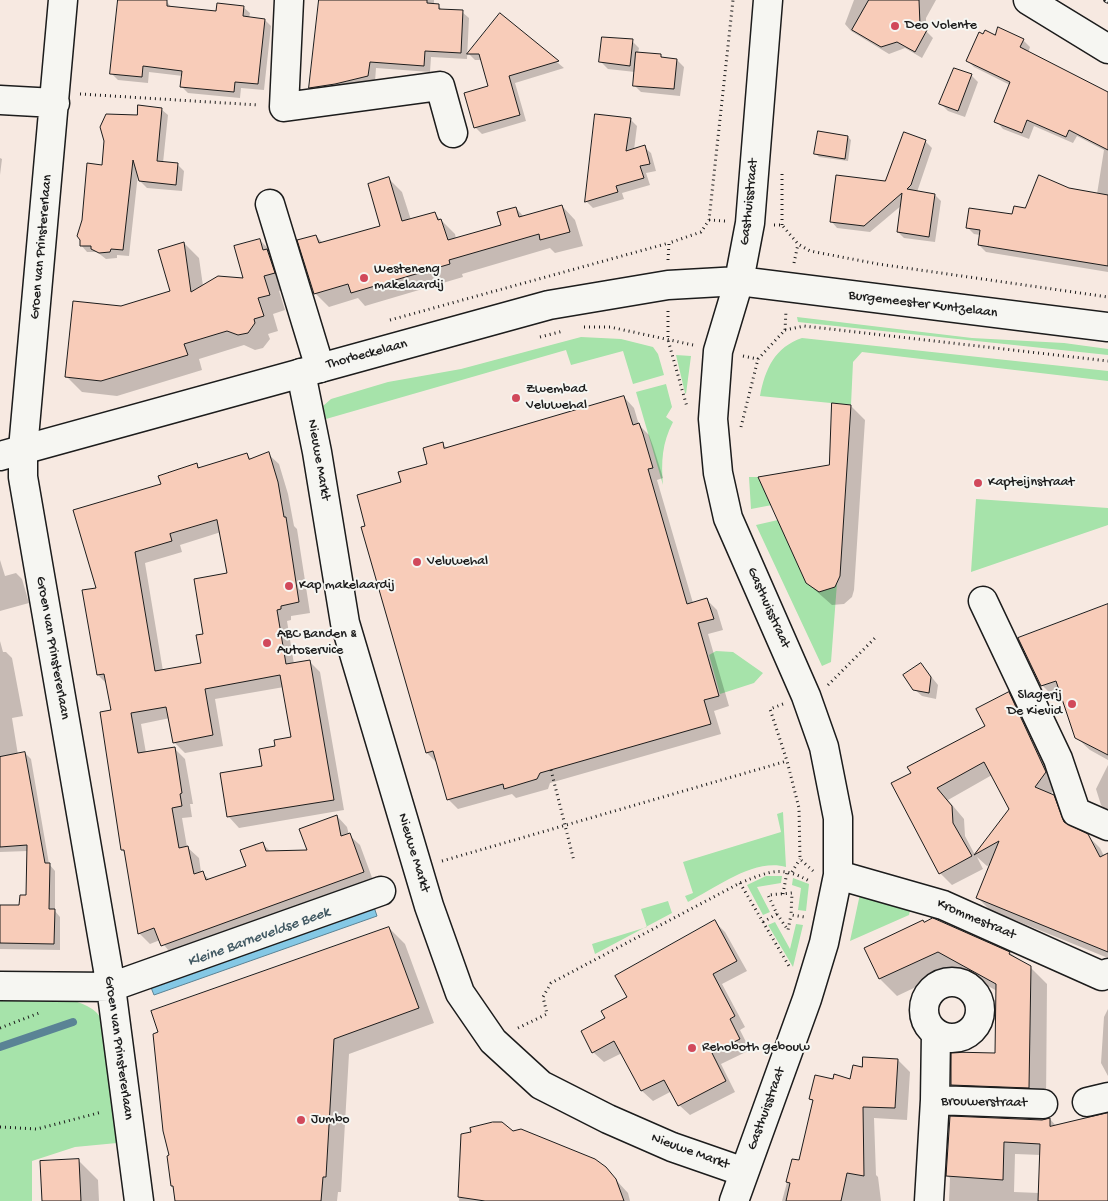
<!DOCTYPE html>
<style>
body{margin:0}
canvas{display:block;background:#f7e9e1}
</style>
<canvas width="1108" height="1201"></canvas>
<script>
const context = document.querySelector('canvas').getContext('2d');
context.lineJoin = 'round';
function fillPath(path, color) { context.fillStyle = color; context.fill(path, 'evenodd'); }
function trace(path, color, width, dash) { context.strokeStyle = color; context.lineWidth = width; context.lineCap = dash ? 'butt' : 'round'; context.setLineDash(dash || []); context.stroke(path); }
function write(font, color, halo, rows, align = 'center') {
  context.font = font + ' "Gochi Hand",sans-serif'; context.lineWidth = 4; context.setLineDash([]); context.textBaseline = 'middle'; context.strokeStyle = halo; context.fillStyle = color; for (const [text, x, y, turn = 0] of rows) {
    context.save(); context.translate(x, y); context.rotate((+turn || 0) * Math.PI / 180); context.textAlign = isNaN(turn) ? turn : align; if (halo) context.strokeText(text, 0, 0); context.fillText(text, 0, 0); context.restore();
  }
}
fillPath(new Path2D(`
 M797,317L972,338L1064,343L1108,349V355L798,322Z
 M581,337L621,339L653,347L658,354L664,375L633,384L623,351L571,365L566,350L326,419L323,406L331,399L388,382L461,369Z
 M802,338L1108,371V381L862,352L853,362L851,405L760,396C765,369 775,347 802,338Z
 M676,355L691,356L686,394L685,393Z
 M666,384L672,407L666,417L673,422C662,443 661,462 663,485L636,392Z
 M749,477H758L772,505L751,509Z
 M976,499L1108,508V525L971,572Z
 M778,520L837,583L831,662L822,666L756,525Z
 M716,651L733,652L763,673L754,683L720,694L709,655Z
 M783,812L786,867C754,858 716,888 688,902L685,896L693,893L683,862L781,832L777,814Z
 M766,876H782L781,883L757,887L770,912L763,915L747,885Z
 M793,878L809,884L806,911L798,910L801,888L792,885Z
 M860,894L911,906L909,915L850,941Z
 M668,901L672,913L595,954L592,944L647,927L641,909Z
 M775,922L790,949L796,924L803,925L793,967L768,925Z
 M0,995C25,995 90,993 102,1020L117,1143L75,1147L32,1161V1201H0Z`), '#a6e3aa');
const water = new Path2D(`
 M373,904L377,916L154,995L150,985Z`);
fillPath(water, '#84c8e5');
trace(water, '#5a8395', 1);
fillPath(new Path2D(`
 M119,0L167,2L172,8L218,13L243,7L250,13L249,18L265,20L271,26L264,90L241,88L240,98L188,93L181,86L183,76L149,72L148,83L118,80L112,74Z
 M320,0H434V5H438L443,11L462,12L469,18L467,59L431,57L430,72L376,68L375,82L317,94L310,87Z
 M854,0H936L926,18V31L933,38L922,58L905,48L889,54L851,31L845,24Z
 M500,15L564,68L515,83L526,121L482,134L475,127L489,87L482,60H475L468,53Z
 M995,36L1023,40L1030,47L1028,53L1108,93V272L986,252L979,245L980,235L974,234L967,227L1014,216L1068,189L1097,194L1104,150L1077,136L1073,143L1034,126L1029,139L1003,129L996,121L1010,85L974,67L967,60Z
 M632,41L639,48L638,53L661,56L664,59L677,60L684,67L680,96L641,92L634,85L635,72L608,69L601,62Z
 M971,75L978,82L965,117L948,111L941,104Z
 M161,109L168,115L163,163L178,165L184,171L182,191L147,188L140,181L138,174L129,256L117,255V258L106,259L97,252H87L81,245L103,166L138,117Z
 M630,119L637,126L634,150L644,147L651,153L656,171L646,173L650,185L622,193L624,199L593,208L586,201Z
 M848,137L851,140L848,161L819,157L816,154Z
 M925,141L932,148L917,192L935,195L941,201L935,242L904,238L898,232L902,205L870,232L837,228L831,221L885,183Z
 M0,158L2,159L0,175Z
 M389,179L402,192L411,220L435,214L455,234L456,239L503,225L516,208L524,217L562,206L575,220L583,246L555,253L550,248L462,274L463,277L365,306L358,298L329,307L315,293L316,236L323,243L382,226Z
 M260,240L275,256L289,288L279,291L285,310L273,314L278,331L268,334L270,339L263,348L255,350L244,345L199,359L202,370L117,396L82,392L67,377L121,307L171,292L184,243L199,258L203,286L245,279Z
 M624,397L634,408L639,425L649,435L653,446L663,478L657,480L693,603L707,600L717,610L723,630L708,634L729,706L714,711L721,734L550,783L548,789L516,798L512,794L458,809L448,799L438,764L427,753L367,527L402,483L429,464L442,444L447,448Z
 M851,406L865,420L854,590L852,597L844,604L832,605L807,583L830,466Z
 M246,454L251,459L268,454L279,464L288,494L294,526L297,529L310,613L291,616V620L287,621L294,664L309,661L320,672L344,810L239,828L229,817L277,747L293,738L284,687L215,699L223,746L185,753L174,742L170,718L141,724L146,753L174,748L185,759L193,804H190L192,817L182,818L187,847L199,858L201,872L210,880L248,867L262,843L271,852L308,851L337,816L347,827L349,835L360,845L374,883L173,956L160,940L150,944L139,933L125,853L122,850L112,711L107,684L98,675L97,589L162,485L196,465L200,468ZM221,532L228,574L205,635L202,664L163,671L145,563L182,552L180,545Z
 M0,560L5,576L16,573L22,579L29,603L0,611Z
 M1108,606V760L1090,750L1077,738L1062,694L1054,697L1042,685Z
 M0,641L3,652H6L12,658L23,716L12,718L18,755L25,753L31,759L49,864L55,871V911L60,917V950L0,949V907H21L27,896L28,851L0,852Z
 M921,664L938,685L936,699L922,696L914,689Z
 M1009,693L1021,705L1057,785L1050,795L1066,809L1073,828L1087,835L1100,848L1104,856L1108,854V958L990,910L978,898L992,864L987,866L977,857L983,869L952,885L940,873L913,774L987,726ZM992,775L1010,809L975,855L965,836L964,819L948,800Z
 M1108,765V812L1101,805L1096,789Z
 M933,920L1010,953L1030,967L1047,984L1046,1104L969,1101L952,1084L996,1054L997,991L956,968L897,996L880,979L866,948Z
 M715,922L725,932L747,971L722,984L745,1027L740,1030L750,1050L721,1064L735,1092L690,1115L679,1105L672,1091L653,1101L642,1091L622,1053L604,1062L593,1052L607,1018Z
 M389,928L405,944L434,1023L349,1054L341,1192H338L337,1201H175L168,1156Z
 M1108,1009V1076L1101,1063L1104,1017Z
 M898,1060L910,1072L907,1120L874,1118L876,1175L878,1177L881,1201H782L793,1160L800,1161L814,1102L810,1098L834,1081L851,1080L863,1069Z
 M1108,1114V1201H949L950,1178L947,1176L951,1117L1050,1119L1056,1126ZM1015,1154L1041,1155L1040,1193L1014,1192Z
 M513,1132L605,1168L628,1193L630,1201H459L462,1135Z
 M78,1160L98,1180L99,1201H43Z`), '#0003');
trace(new Path2D(`
 M0,1047L73,1022`), '#5a8395', 8);
const building = new Path2D(`
 M118,0H167V6L216,11L217,3L244,6L243,16L265,19L258,84L235,82L234,92L180,87L182,71L143,66L142,77L110,74Z
 M319,0H427V3L439,4V9L463,10L461,53L425,51L424,66L370,62L368,76L335,84L309,88Z
 M869,0H919L920,25L927,30L915,52L897,42L881,47L852,30Z
 M500,13L559,61L509,76L520,115L474,128L464,93L488,86L479,54H467Z
 M998,27L1024,39L1020,47L1108,92V150L1069,130L1066,137L1027,120L1022,133L994,122L1010,82L966,61L979,32L983,34L985,30L995,35Z
 M602,37L633,39L630,66L599,62Z
 M636,52L661,54V57L677,59L674,89L633,86Z
 M954,68L972,74L958,111L939,104Z
 M138,105L162,108L157,161L178,163L176,185L139,181L133,160L123,250L111,249L110,252L99,253L91,249V246H80V240L77,236L82,220L87,163L102,165L104,141L100,127L106,114L137,115Z
 M595,114L631,118L626,151L645,145L650,164L640,166L644,178L616,186L618,192L585,202Z
 M818,131L848,136L845,159L814,154Z
 M904,132L926,140L911,185L907,189L935,194L929,237L897,232L902,193L864,226L830,222L836,175L885,181Z
 M1039,175L1069,188L1108,195V266L978,245L980,230L966,228L969,208L1012,214L1014,206L1025,208Z
 M389,177L402,221L435,212L438,220L441,219L448,240L501,225L497,212L516,207L519,217L562,205L570,232L540,240L539,234L449,260L450,264L351,293L348,284L314,294L297,240L316,235L319,243L380,226L368,184Z
 M260,239L263,250L267,249L275,273L264,276L270,295L258,298L264,316L254,319L255,323L248,333L238,335L227,331L184,344L188,355L101,381L65,377L73,301L121,306L170,291L158,250L184,242L191,292L218,276L243,278L234,246Z
 M624,396L633,425L639,423L643,434L653,468L648,469L687,604L707,598L714,619L698,623L719,696L704,700L711,724L540,773L537,779L504,789L503,784L447,800L433,751L426,753L361,527L365,526L357,495L401,482L398,472L427,464L423,448L443,442L444,448Z
 M832,403L851,405L840,576L835,587L819,592L806,583L758,477L829,465Z
 M269,452L278,482L284,517H286L299,602L281,606V609L277,610L286,664L310,660L334,800L227,817L220,773L262,766L259,749L275,746L274,740L291,737L280,675L205,689L213,735L173,743L166,707L131,713L138,753L175,747L182,793L180,794L182,806L172,808L179,848L188,846L194,874L203,871L206,880L246,866L240,850L263,842L266,851L307,850L299,829L337,815L341,836L350,833L364,872L161,946L154,928L138,934L124,850H121L100,712L111,710L104,674L97,675L82,590L96,588L73,510L161,484L158,476L197,463L198,468L247,453L249,459ZM217,520L227,573L194,579L203,634L196,635L201,663L155,671L135,552L172,541L170,534Z
 M1108,604V755L1075,738L1056,681L1041,686L1018,638Z
 M921,663L931,677L929,693L913,690L903,675Z
 M1009,692L1046,772L1035,787L1054,795L1064,822L1088,834L1100,857L1108,853V952L976,898L999,841L974,855L1009,809L984,762L937,788L952,806L953,823L972,856L939,874L891,783L911,773L907,767L985,726L976,709Z
 M25,752L45,863H50L49,909H55L54,944L0,943V905H19L20,895H26L27,845L0,847V757Z
 M933,918L1010,952L1009,954L1031,966L1029,1088L951,1085V1052L995,1053L996,984L938,952L879,979L864,948L923,920L924,922Z
 M715,920L737,961L713,974L735,1016L730,1019L740,1039L712,1053L726,1081L678,1106L664,1080L641,1091L614,1041L592,1053L581,1031L605,1018L601,1011L627,997L615,976Z
 M389,927L419,1008L334,1039L326,1177H323L321,1201H175L173,1186H171L167,1156L169,1155L163,1131L153,1034L158,1032L151,1011Z
 M863,1057L898,1059L895,1108L863,1107L864,1176L847,1173L841,1201H786L790,1183L786,1182L792,1159L799,1160L813,1100L809,1099L815,1075L833,1079L834,1074L850,1079L853,1065L862,1067Z
 M1108,1113V1201H1038L1040,1144L1004,1142L1003,1180L946,1176L950,1116L1042,1120L1050,1118V1126Z
 M493,1122H502L513,1131L521,1129L595,1159L606,1167L616,1179L624,1201H485L458,1197L461,1134L471,1132L470,1128Z
 M79,1159L81,1201H42L40,1161Z`);
fillPath(building, '#f8ccb9');
trace(building, '#1c1c1c', 1);
const minor = new Path2D(`
 M63,0L23,449V477L111,987L139,1201
 M289,0L284,107L440,86L453,133
 M1028,0L1108,49
 M0,100L55,103
 M270,204L320,368
 M301,373L317,452L345,623L429,906L460,993L493,1041L541,1085L608,1119L672,1147L744,1172
 M983,601L1058,759L1076,812L1108,826
 M838,875L943,905L1102,976L1108,973
 M924 1010a28 28 0 1 1 56 0a28 28 0 1 1-56 0Z
 M0,986L111,987L381,891
 M935,1100L936,1033
 M1087,1102L1108,1097
 M734,1201L807,999L824,943L838,875V818L824,747L806,696L728,518L718,473L713,419L718,351L739,281
 M929,1201L935,1100L1043,1104`);
const major = new Path2D(`
 M739,281L750,223L768,0
 M0,456L549,305L668,285L739,281L1108,327`);
trace(minor, '#1c1c1c', 31);
trace(major, '#1c1c1c', 31);
trace(new Path2D(`
 M80,94L258,105
 M709,220L725,221
 M774,225H782L798,244L810,251L878,264L1108,297
 M782,225V171
 M668,260L669,243L701,232L709,220L733,0
 M794,263L798,244
 M668,311V340L687,407
 M390,320L669,243
 M584,327H610L693,345
 M785,330L804,326L1108,361
 M540,337L563,331
 M743,356L758,359
 M741,427L758,359L785,330L786,311
 M828,685L877,636
 M783,704L770,709L787,761L799,808L800,859L813,871
 M551,770L574,861
 M442,861L787,761
 M792,872L800,859
 M740,883L789,966
 M783,894L787,872
 M777,914L788,930L791,915
 M763,922L777,914L768,895L792,893L791,915L805,917
 M0,1028L39,1013
 M518,1028L547,1014L543,997L551,983L740,883C771,871 781,865 811,882
 M0,1127L37,1129L102,1112`), '#1c1c1c', 3, [1, 4]);
trace(minor, '#f6f6f2', 28);
trace(major, '#f6f6f2', 28);
const rail = new Path2D(`
 M1106,0L1108,1`);
trace(rail, '#1c1c1c', 5.5);
trace(rail, '#f6f6f2', 4, [11]);
for (const [x, y, r, color] of [
 [895,26,5,"#d1495b"],
 [364,278,5,"#d1495b"],
 [516,398,5,"#d1495b"],
 [978,483,5,"#d1495b"],
 [417,562,5,"#d1495b"],
 [289,586,5,"#d1495b"],
 [267,643,5,"#d1495b"],
 [1072,704,5,"#d1495b"],
 [692,1048,5,"#d1495b"],
 [301,1120,5,"#d1495b"]
]) { const dot = new Path2D(); dot.arc(x, y, r, 0, 2 * Math.PI); context.fillStyle = color; context.fill(dot); trace(dot, '#f6f6f2', 2); }
write('14px', '#1c1c1c', '#f6f6f2', [
 ["Deo Volente",905,26],
 ["Westeneng",374,270],
 ["makelaardij",374,286],
 ["Zwembad",526,390],
 ["Veluwehal",526,406],
 ["Kapteijnstraat",988,483],
 ["Veluwehal",427,562],
 ["Kap makelaardij",299,586],
 ["ABC Banden &",277,635],
 ["Autoservice",277,651],
 ["Slagerij",1062,696,"right"],
 ["De Kievid",1062,712,"right"],
 ["Rehoboth gebouw",702,1048],
 ["Jumbo",311,1120]
], 'left');
write('14px', '#1c1c1c', '#f6f6f2', [
 ["Gasthuisstraat",750,202,-84],
 ["Groen van Prinstererlaan",42,247,-85],
 ["Burgemeester Kuntzelaan",923,305,7],
 ["Thorbeckelaan",367,355,-15],
 ["Nieuwe Markt",318,460,80],
 ["Gasthuisstraat",768,608,66],
 ["Groen van Prinstererlaan",52,648,80],
 ["Nieuwe Markt",413,853,73],
 ["Krommestraat",976,920,23],
 ["Groen van Prinstererlaan",118,1048,82],
 ["Brouwerstraat",984,1103,1],
 ["Gasthuisstraat",767,1109,-70],
 ["Nieuwe Markt",690,1152,20]
]);
write('italic 15px', '#405862', '#f6f6f2', [
 ["Kleine Barneveldse Beek",259,938,-20]
]);
</script>
